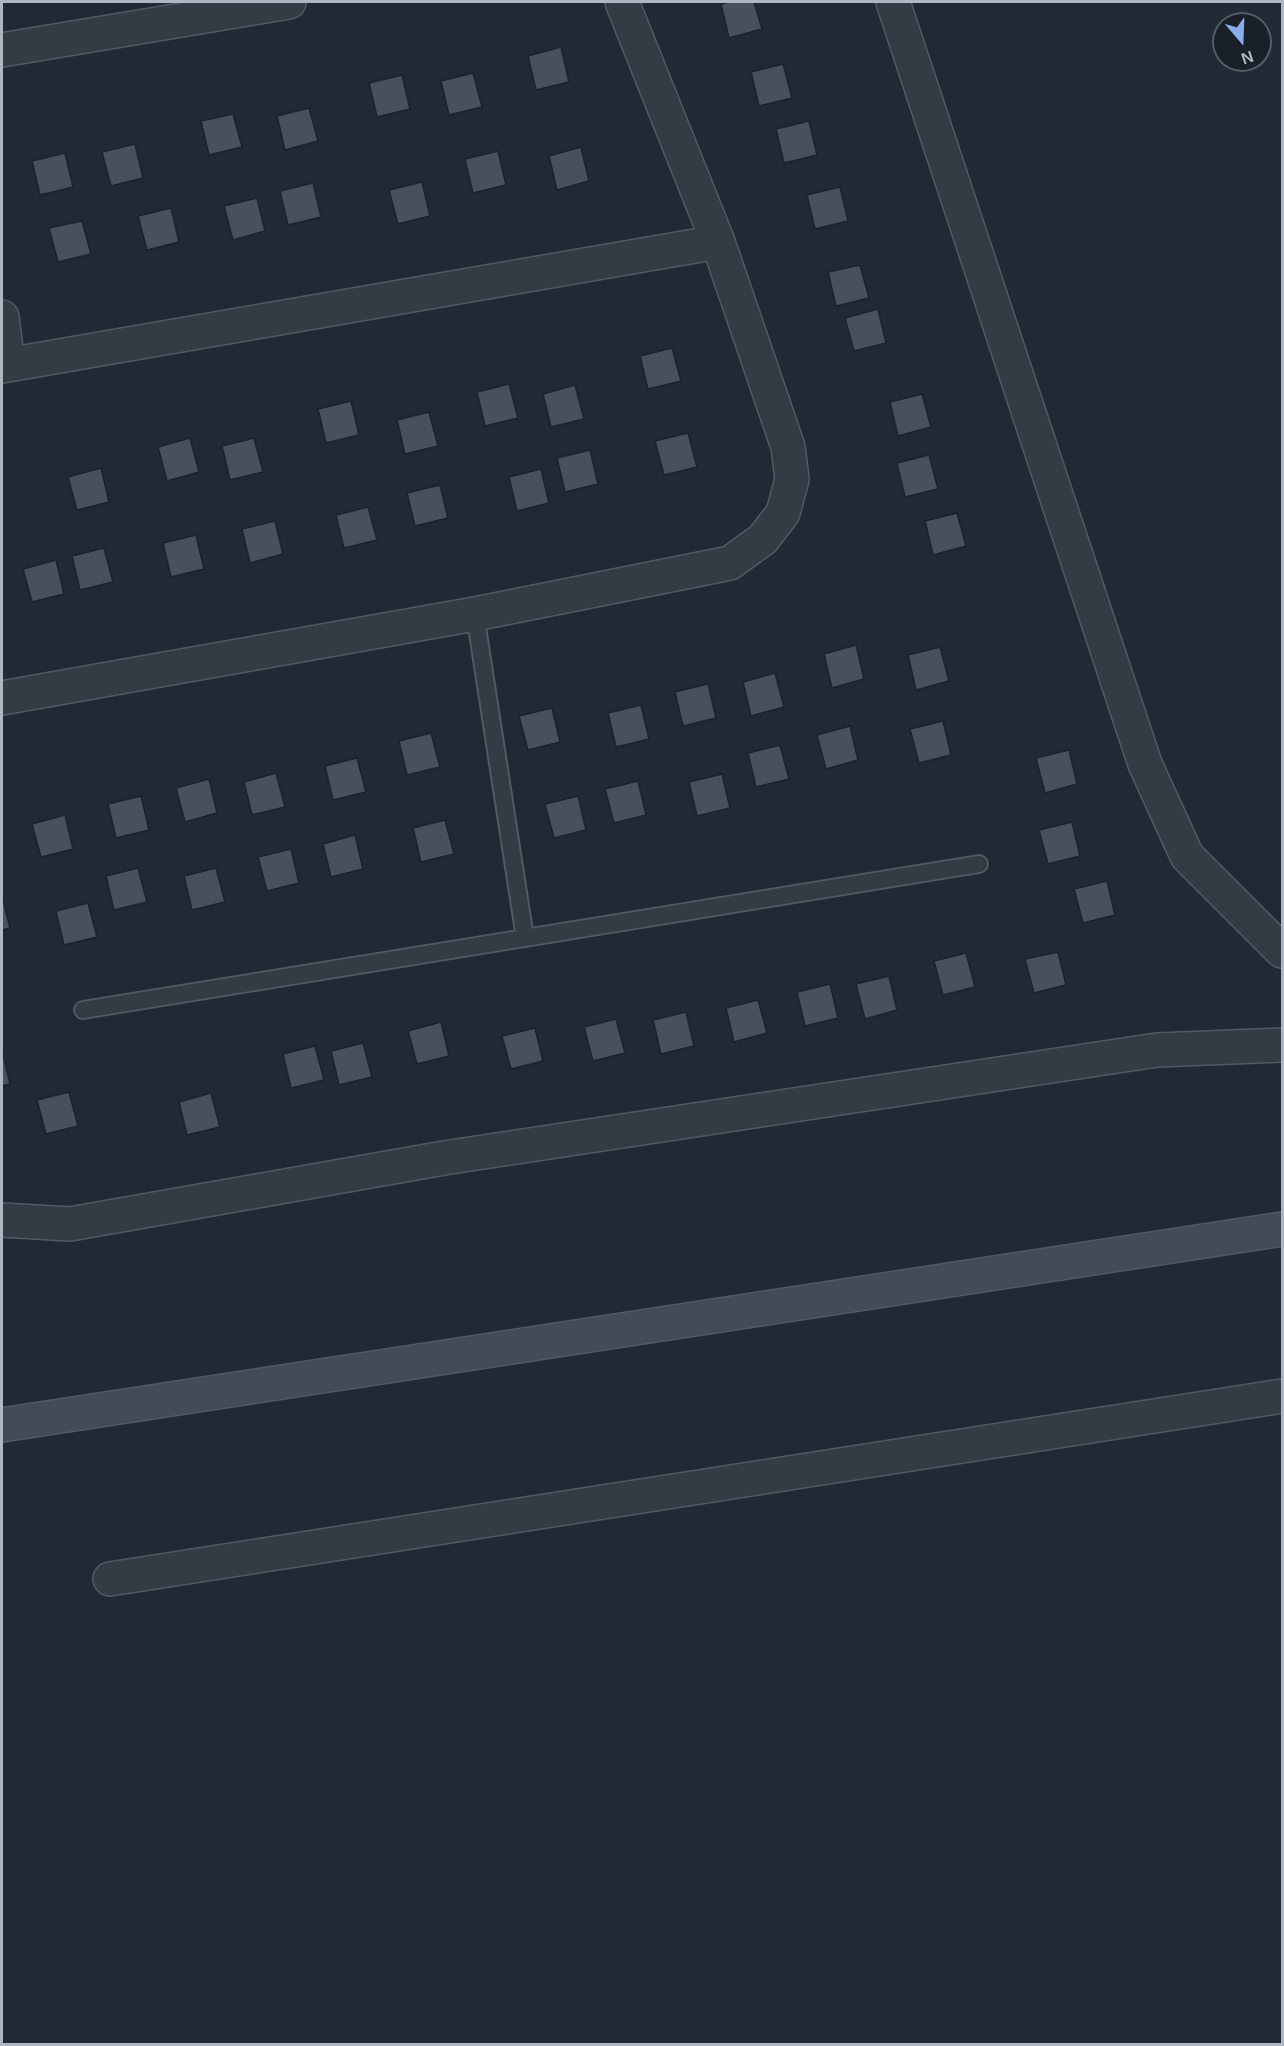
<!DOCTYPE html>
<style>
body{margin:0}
#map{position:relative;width:1284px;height:2046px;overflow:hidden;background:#222934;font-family:Arial,sans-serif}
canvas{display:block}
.frame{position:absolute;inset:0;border:3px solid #afb6c2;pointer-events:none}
.north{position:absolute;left:1212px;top:12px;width:60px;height:60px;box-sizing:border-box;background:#1a2029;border:2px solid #565c66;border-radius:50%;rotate:161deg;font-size:16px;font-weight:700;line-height:24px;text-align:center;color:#afb6c2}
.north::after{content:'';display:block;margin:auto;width:21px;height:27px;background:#8aadeb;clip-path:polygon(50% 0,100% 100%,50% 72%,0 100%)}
</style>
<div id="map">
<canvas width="1284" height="2046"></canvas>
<div class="frame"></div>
<div class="north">N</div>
</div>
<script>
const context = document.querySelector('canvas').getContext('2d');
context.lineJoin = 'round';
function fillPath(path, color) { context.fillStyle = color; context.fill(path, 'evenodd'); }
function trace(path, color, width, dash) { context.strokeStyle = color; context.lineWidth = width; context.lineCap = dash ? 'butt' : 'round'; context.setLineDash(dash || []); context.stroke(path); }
const building = new Path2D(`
 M730,2H754L762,29L729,38L721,4Z
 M561,47L569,82L536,90L528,56Z
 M783,64L792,98L759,106L751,72Z
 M473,73L482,107L449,115L441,81Z
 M402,75L410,109L377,117L369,83Z
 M309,108L318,141L285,150L277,116Z
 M233,114L242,147L209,155L201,121Z
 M809,121L817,155L784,163L776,129Z
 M135,144L143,178L111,186L102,152Z
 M581,147L589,181L557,190L549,156Z
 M498,151L506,185L473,193L465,159Z
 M65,153L73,187L40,195L32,161Z
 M422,182L430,216L398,224L389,190Z
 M313,183L321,217L288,225L280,191Z
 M840,187L848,221L815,229L807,195Z
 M257,198L265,231L233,240L224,206Z
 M171,208L179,242L147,250L138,216Z
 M82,221L91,254L58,262L49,228Z
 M860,265L869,298L836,306L828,272Z
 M878,309L886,343L854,351L845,318Z
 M672,348L681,381L648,389L640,356Z
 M509,384L518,418L485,426L477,392Z
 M575,385L584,419L551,427L543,394Z
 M922,394L931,427L898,436L890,402Z
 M351,401L359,435L326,443L318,409Z
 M429,412L438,446L405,454L397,420Z
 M688,433L697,467L664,475L655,441Z
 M190,438L199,472L167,481L158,447Z
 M254,438L263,472L230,480L222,446Z
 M590,450L598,484L565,492L557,458Z
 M929,455L938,489L905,497L897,463Z
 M101,468L109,502L77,510L68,477Z
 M541,469L549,503L517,511L509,477Z
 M440,485L448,518L415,526L407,493Z
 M368,507L377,540L344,548L336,515Z
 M957,513L966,546L933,555L925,521Z
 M275,521L283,554L250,563L242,529Z
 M196,535L204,569L171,577L163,543Z
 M104,548L113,582L80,590L72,556Z
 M56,560L64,594L32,602L23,569Z
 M856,645L864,679L832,688L824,654Z
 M940,647L949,681L916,690L908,655Z
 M775,673L784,707L751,716L743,682Z
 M708,684L716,718L683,726L675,692Z
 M641,705L649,739L616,747L608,713Z
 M552,708L560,742L528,750L519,716Z
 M943,721L951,755L919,763L910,729Z
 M850,726L858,760L826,769L817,735Z
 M431,733L440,767L407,775L399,741Z
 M780,745L789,779L756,787L748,753Z
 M1069,750L1077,784L1045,793L1036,758Z
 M357,758L366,792L333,800L325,766Z
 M276,773L285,807L252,815L244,782Z
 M722,774L730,808L697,816L689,782Z
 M209,779L217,813L185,822L176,788Z
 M638,781L646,815L614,823L605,789Z
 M141,796L149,830L116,838L108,804Z
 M578,796L586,830L554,838L545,804Z
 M65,815L73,849L41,857L32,824Z
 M445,820L454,854L421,862L413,828Z
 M1072,822L1080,856L1048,864L1039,830Z
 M355,835L363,869L331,877L323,844Z
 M291,849L299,883L267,891L258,857Z
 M138,868L147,902L114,910L106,876Z
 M216,868L225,902L192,910L184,876Z
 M1107,881L1115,915L1083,923L1074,889Z
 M2,895L10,928L2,930Z
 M88,903L97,937L64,945L56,911Z
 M1058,952L1066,985L1034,993L1025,959Z
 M966,953L975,987L943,995L934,961Z
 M889,976L897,1010L865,1019L856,984Z
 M830,984L838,1018L805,1026L797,992Z
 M758,1000L767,1033L734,1042L726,1008Z
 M686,1012L694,1046L661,1054L653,1020Z
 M616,1019L625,1053L593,1061L584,1027Z
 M441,1022L449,1056L417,1064L408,1031Z
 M535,1028L543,1061L511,1069L502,1036Z
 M363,1043L372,1077L339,1085L331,1051Z
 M315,1046L324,1080L291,1088L283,1054Z
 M2,1051L10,1084L2,1086Z
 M69,1092L78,1126L46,1134L37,1100Z
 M211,1093L220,1127L187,1135L179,1102Z`);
fillPath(building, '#48505e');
trace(building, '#1c222c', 1.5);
const service = new Path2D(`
 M475,614L525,938
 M83,1010L979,864`);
const minor = new Path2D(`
 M893,2L1145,764L1187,856L1282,951
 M2,50L289,2
 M2,317L8,365
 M2,366L718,242
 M2,698L475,614L730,563L763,539L783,513L792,479L788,447L718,242L622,2
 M2,1220L70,1224L444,1158L1157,1050L1282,1045
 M110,1579L1282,1396`);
const secondary = new Path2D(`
 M2,1425L1282,1229`);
trace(service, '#525963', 20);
trace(minor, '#525963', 36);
trace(secondary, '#525963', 36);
trace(service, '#353b45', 16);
trace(minor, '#353b45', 33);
trace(secondary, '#434a58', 33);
</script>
